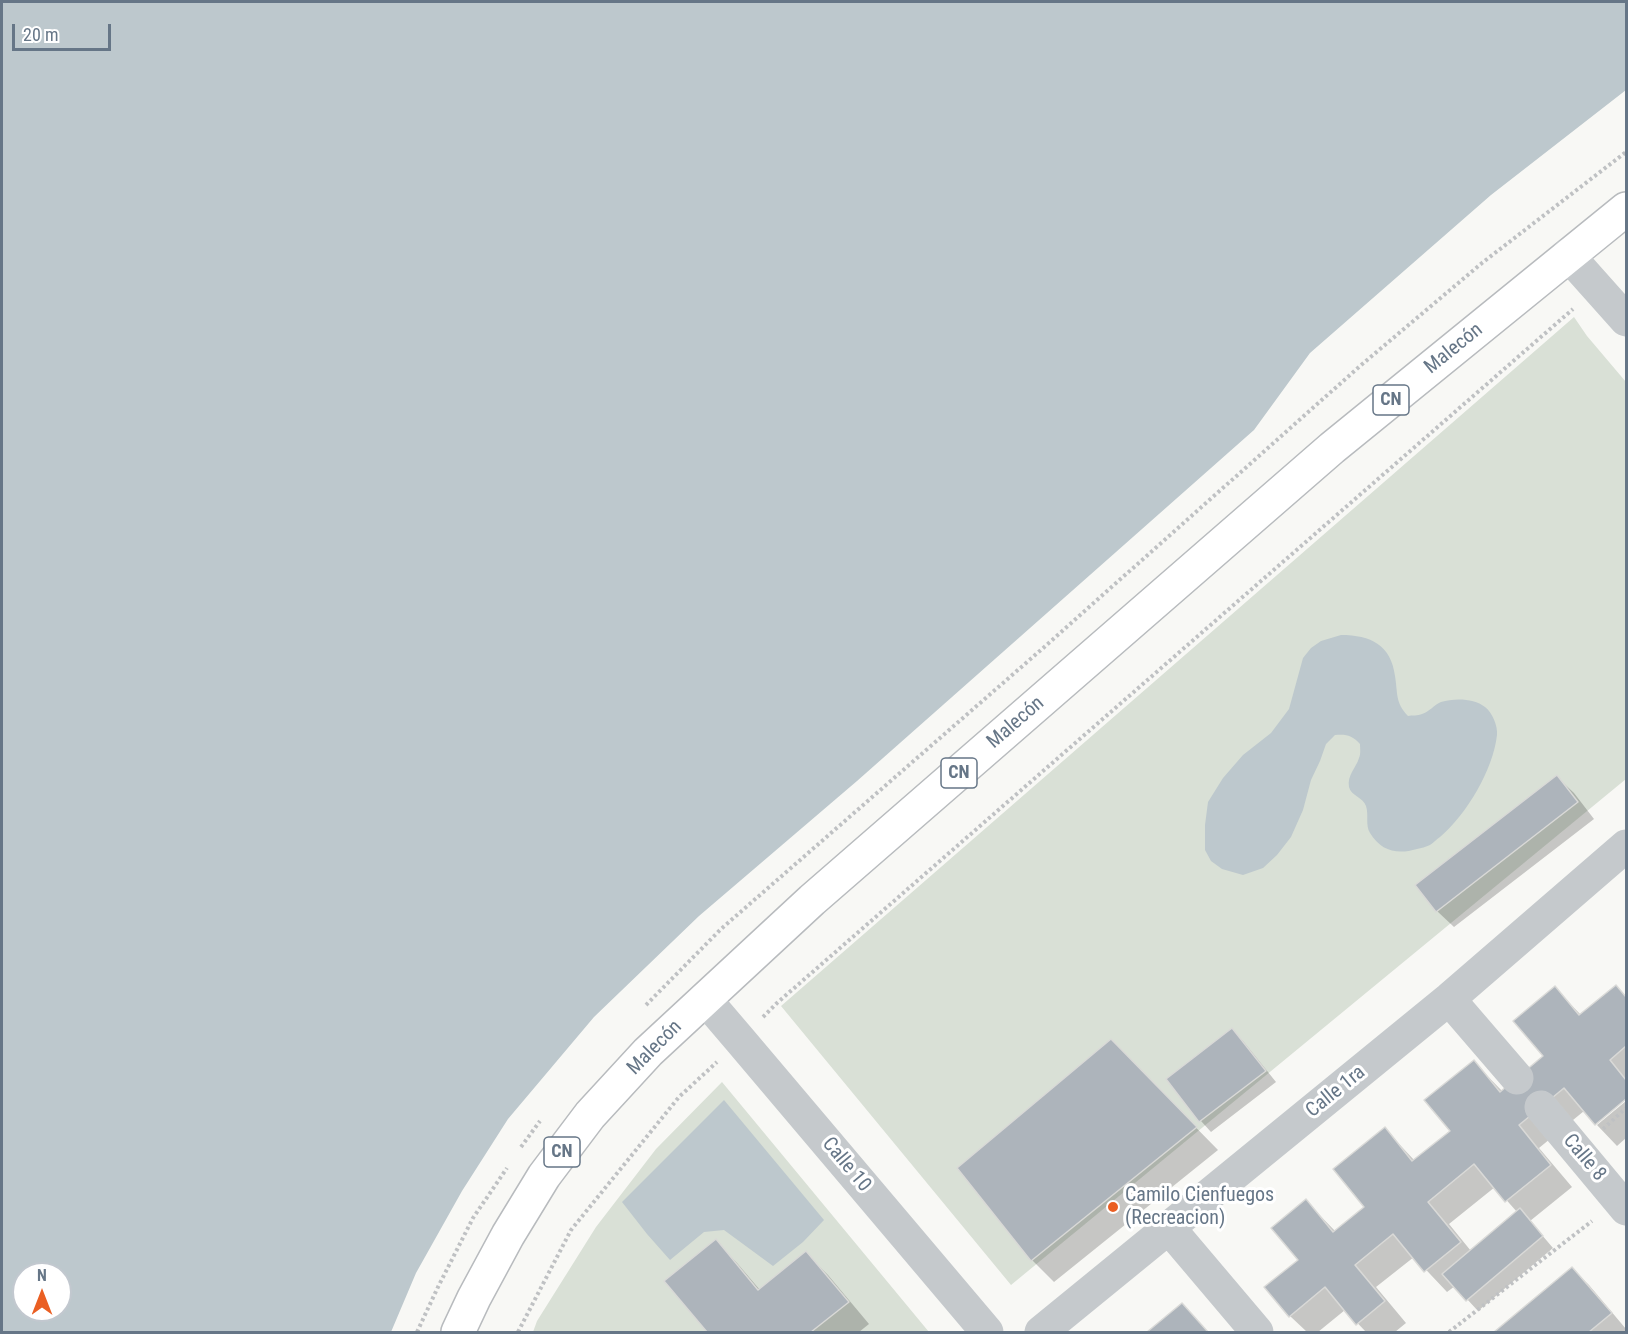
<!DOCTYPE html>
<meta charset="utf-8">
<style>
body{margin:0}
#map{position:relative;width:1628px;height:1334px;overflow:hidden;background:#f8f8f5;font-family:"Roboto Condensed",sans-serif}
canvas{display:block}
.frame{position:absolute;inset:0;border:3px solid #667687;pointer-events:none}
.north{position:absolute;left:12px;top:1262px;width:60px;height:60px;box-sizing:border-box;background:#fff;border:2px solid #c2c8cf;border-radius:50%;rotate:0deg;font-size:16px;font-weight:700;line-height:24px;text-align:center;color:#667687}
.north::after{content:'';display:block;margin:auto;width:21px;height:27px;background:#ea5f23;clip-path:polygon(50% 0,100% 100%,50% 72%,0 100%)}
.scale{position:absolute;left:12px;top:24px;width:99px;height:27px;box-sizing:border-box;border:3px solid #667687;border-top:0;padding-left:8px;font-size:18px;line-height:21px;white-space:nowrap;color:#667687;-webkit-text-stroke:4px #fff;paint-order:stroke}
</style>
<div id="map">
<canvas width="1628" height="1334"></canvas>
<div class="frame"></div>
<div class="north">N</div>
<div class="scale">20 m</div>
</div>
<script>
const context = document.querySelector('canvas').getContext('2d');
context.lineJoin = 'round';
function fillPath(path, color) { context.fillStyle = color; context.fill(path, 'evenodd'); }
function trace(path, color, width, dash) { context.strokeStyle = color; context.lineWidth = width; context.lineCap = dash ? 'butt' : 'round'; context.setLineDash(dash || []); context.stroke(path); }
function write(font, color, halo, rows, align = 'center') {
  context.font = font + ' "Roboto Condensed",sans-serif'; context.lineWidth = 6; context.setLineDash([]); context.textBaseline = 'middle'; context.strokeStyle = halo; context.fillStyle = color; for (const [text, x, y, turn = 0] of rows) {
    context.save(); context.translate(x, y); context.rotate((+turn || 0) * Math.PI / 180); context.textAlign = isNaN(turn) ? turn : align; if (halo) context.strokeText(text, 0, 0); context.fillText(text, 0, 0); context.restore();
  }
}
fillPath(new Path2D(`
 M1574,317L1587,336L1626,382V779L1011,1285L781,1006Z
 M722,1082L929,1332H533L537,1321L596,1227L656,1149Z`), '#d9e0d6');
fillPath(new Path2D(`
 M2,2H1626V90L1491,195L1310,353L1254,430L857,781L699,916L594,1017L508,1119L462,1191L416,1273L391,1332H2ZM24,1274H60V1310H24Z
 M1341,635C1371,635 1391,645 1395,676C1398,694 1395,702 1408,716C1412,715 1418,716 1422,714C1429,712 1434,705 1441,702C1454,698 1474,698 1485,707C1492,712 1498,726 1497,735C1493,770 1467,814 1440,837C1437,839 1433,843 1430,845C1426,847 1421,848 1417,849C1397,855 1381,851 1370,833C1365,825 1369,815 1366,806C1363,797 1351,796 1349,787C1347,775 1356,768 1359,758C1361,754 1360,748 1360,744C1352,735 1346,734 1335,735L1326,744L1320,761L1311,780L1303,810L1291,837L1277,855L1263,868L1243,875L1222,869L1211,861L1205,850V825L1208,802L1223,778L1243,755L1271,733L1289,709L1303,658L1311,648L1321,641Z
 M724,1100L824,1220L803,1242L773,1266L724,1230L704,1232L670,1260L647,1234L622,1202Z`), '#bdc8cd');
fillPath(new Path2D(`
 M1557,777L1574,793L1594,819L1454,927L1437,911Z
 M1616,987L1626,997V1097L1595,1122L1584,1111L1539,1148L1572,1187L1530,1221L1553,1248L1478,1311L1455,1286L1447,1292L1414,1257L1376,1287L1406,1323L1395,1332H1366L1345,1310L1318,1332H1307L1290,1316L1300,1260L1306,1201L1336,1232L1366,1207L1385,1129L1415,1161L1452,1131L1474,1062L1503,1092L1545,1057L1555,988L1581,1015ZM1495,1187L1517,1212L1471,1251L1449,1224Z
 M1232,1030L1243,1041L1276,1082L1211,1132L1201,1121Z
 M1111,1041L1218,1150L1054,1282L1032,1260L959,1168Z
 M1626,1101V1138L1617,1146L1597,1125Z
 M716,1241L737,1263L760,1290L806,1253L828,1275L869,1324L859,1332H709L666,1281Z
 M1572,1269L1589,1285L1626,1329V1331L1625,1332H1497Z
 M1182,1305L1208,1332H1149Z`), '#0003');
const building = new Path2D(`
 M1557,775L1578,802L1436,912L1415,885Z
 M1616,985L1626,997V1046L1610,1060L1626,1080V1099L1595,1125L1564,1088L1519,1125L1551,1165L1505,1202L1474,1164L1428,1202L1461,1242L1424,1272L1393,1234L1355,1265L1385,1301L1356,1325L1325,1287L1289,1317L1264,1287L1298,1260L1271,1228L1306,1199L1333,1232L1364,1207L1333,1169L1385,1127L1412,1161L1450,1131L1424,1100L1474,1060L1500,1092L1543,1056L1513,1021L1555,986L1579,1015Z
 M1232,1028L1266,1071L1199,1122L1166,1079Z
 M1111,1039L1197,1127L1031,1261L957,1168Z
 M1520,1208L1543,1236L1466,1301L1442,1274Z
 M716,1239L758,1290L806,1251L849,1302L811,1332H707L664,1281Z
 M1572,1267L1612,1313L1589,1332H1494Z
 M1182,1303L1208,1332H1147Z`);
fillPath(building, '#adb4bb');
trace(building, '#d9d9d7', 1.5);
const highway = new Path2D(`
 M458,1332L474,1298L508,1235L544,1176L590,1115L648,1052L812,900L1332,448L1626,209`);
trace(highway, '#b8bbbe', 36);
trace(new Path2D(`
 M646,1005L721,929L1042,649L1360,366L1482,263L1626,152
 M763,1017L777,1003L1573,309
 M1603,1129L1626,1108
 M521,1147L540,1121
 M417,1332L438,1287L473,1218L507,1168
 M518,1332L571,1230L679,1097L717,1062
 M1449,1332L1592,1221`), '#bfc1c3', 4, [3, 3]);
trace(new Path2D(`
 M1568,255L1626,320
 M705,999L740,1040L987,1332
 M1449,999L1517,1078
 M1541,1107L1626,1209
 M1169,1228L1257,1332
 M1041,1332L1449,999L1626,846`), '#c5c9cc', 33);
trace(highway, '#fff', 33);
for (const [x, y, r, color] of [
 [1113,1207,6,"#ea5f23"]
]) { const dot = new Path2D(); dot.arc(x, y, r, 0, 2 * Math.PI); context.fillStyle = color; context.fill(dot); trace(dot, '#fff', 2); }
for (const [x, y, w] of [
 [1391,400,36],
 [959,773,36],
 [562,1152,36]
]) { const box = new Path2D(); box.roundRect(x - w / 2, y - 15, w, 30, 4.5); context.fillStyle = '#fff'; context.fill(box); trace(box, '#667687', 1.5); }
write('bold 18px', '#667687', null, [
 ["CN",1391,400],
 ["CN",959,773],
 ["CN",562,1152]
]);
write('20px', '#667687', '#fff', [
 ["Malecón",1454,349,-39],
 ["Malecón",1016,723,-41],
 ["Malecón",655,1048,-45],
 ["Calle 1ra",1336,1092,-39],
 ["Calle 8",1584,1158,50],
 ["Calle 10",846,1165,50]
]);
write('20px', '#667687', '#fff', [
 ["Camilo Cienfuegos",1125,1196],
 ["(Recreacion)",1125,1219]
], 'left');
</script>
